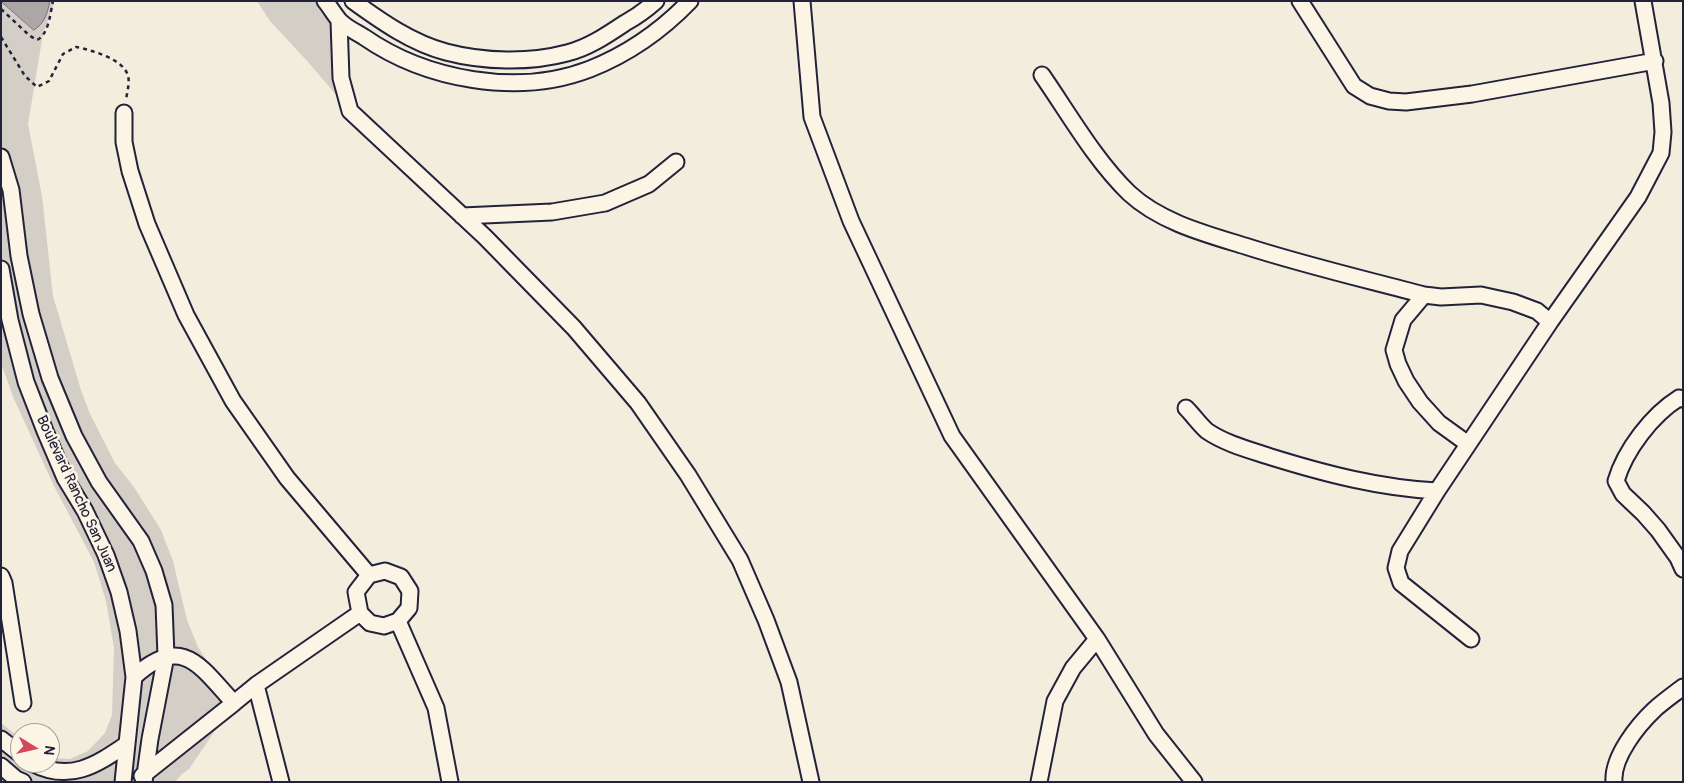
<!DOCTYPE html>
<style>
body{margin:0}
#map{position:relative;width:1684px;height:783px;overflow:hidden;background:#f3edde;font-family:Pangolin,sans-serif}
canvas{display:block}
.frame{position:absolute;inset:0;border:2px solid #22223b;pointer-events:none}
.north{position:absolute;left:10px;top:723px;width:50px;height:50px;box-sizing:border-box;background:#fcf5e5;border:1px solid #a5a1a1;border-radius:50%;rotate:99deg;font-size:14px;font-weight:700;line-height:20px;text-align:center;color:#22223b}
.north::after{content:'';display:block;margin:auto;width:18px;height:22px;background:#d1495b;clip-path:polygon(50% 0,100% 100%,50% 72%,0 100%)}
</style>
<div id="map">
<canvas width="1684" height="783"></canvas>
<div class="frame"></div>
<div class="north">N</div>
</div>
<script>
const context = document.querySelector('canvas').getContext('2d');
context.lineJoin = 'round';
function fillPath(path, color) { context.fillStyle = color; context.fill(path, 'evenodd'); }
function trace(path, color, width, dash) { context.strokeStyle = color; context.lineWidth = width; context.lineCap = dash ? 'butt' : 'round'; context.setLineDash(dash || []); context.stroke(path); }
function write(font, color, halo, rows, align = 'center') {
  context.font = font + ' Pangolin,sans-serif'; context.lineWidth = 5; context.setLineDash([]); context.textBaseline = 'middle'; context.strokeStyle = halo; context.fillStyle = color; for (const [text, x, y, turn = 0] of rows) {
    context.save(); context.translate(x, y); context.rotate((+turn || 0) * Math.PI / 180); context.textAlign = isNaN(turn) ? turn : align; if (halo) context.strokeText(text, 0, 0); context.fillText(text, 0, 0); context.restore();
  }
}
fillPath(new Path2D(`
 M1,1H55L43,34L28,124L42,196L53,296L81,390L90,414L115,463L134,487L161,530L173,561L187,620L198,647L234,703L189,769L182,774L175,782H1V723L20,738V763H50V758L70,759L88,751L105,733L112,715L114,648L106,601L94,562L54,486L14,399L1,363Z
 M257,1H325L339,21L350,111L308,62L270,21Z`), '#d4cfc6');
const water = new Path2D(`
 M1,1H50C47,14 45,23 34,30Z`);
fillPath(water, '#aca7a6');
trace(water, '#75727b', 1);
const minor = new Path2D(`
 M325,1C330,7 334,14 339,20C345,27 356,32 364,37C426,80 518,97 590,69C628,54 662,30 690,1
 M353,1C382,22 412,43 446,52C484,62 530,63 567,53C588,48 607,35 625,23C636,17 646,10 656,1
 M802,1L812,117L851,221L952,436L1097,639L1156,734L1194,782
 M1300,1L1354,86L1370,96L1389,101L1406,102L1472,94L1655,61
 M339,21L341,78L350,111L485,237L574,328L638,403L688,475L740,560L766,620L789,682L811,782
 M1042,75C1069,114 1095,160 1129,193C1160,222 1206,234 1245,246C1304,265 1364,279 1424,295L1441,297L1481,295L1513,302L1537,311L1550,322
 M124,113V142L130,171L147,224L186,315L233,401L287,478L369,575
 M1,157L11,190L19,256L31,314L50,378L74,436L99,482L141,541L154,571L164,605L166,656L150,739L144,782
 M462,216L552,212L605,203L649,184L676,162
 M1,269L10,320L26,382L45,431L65,478L85,511L106,555L119,592L128,631L134,677L123,782
 M1424,295L1403,320L1394,350L1398,364L1406,381L1420,402L1439,423L1468,444
 M1683,399L1679,398C1652,415 1625,450 1616,481L1623,494L1643,513L1658,530L1678,558L1683,569
 M1186,408C1193,415 1200,425 1207,431C1226,444 1250,450 1271,457C1326,474 1380,488 1437,491
 M385,571L401,577L410,591L409,608L398,621L384,626L370,623L360,613L356,592L369,575Z
 M1,576L4,583L23,703
 M398,621L436,708L450,782
 M1471,639L1401,583L1396,568L1400,551L1437,491L1550,322L1638,197L1661,153L1663,132L1661,103L1643,1
 M134,677C182,633 200,666 234,703L142,776
 M256,685L281,782
 M234,703L256,685L360,613
 M1,739L20,754
 M32,763C70,783 96,765 127,744
 M1,766L16,779L23,782
 M1039,782L1055,701L1073,668L1097,639
 M1614,782C1612,757 1638,725 1655,709C1664,701 1674,694 1683,687`);
trace(minor, '#22223b', 19);
trace(new Path2D(`
 M1,9L30,36L37,40C49,34 50,14 53,1
 M1,37L25,76L37,87L49,81L63,54L76,47C91,50 124,59 128,76C130,83 127,92 126,100`), '#22223b', 2.5, [4, 4]);
trace(minor, '#fcf5e5', 15);
write('15px', '#22223b', '#fcf5e5', [
 ["Boulevard Rancho San Juan",76,494,65]
]);
</script>
